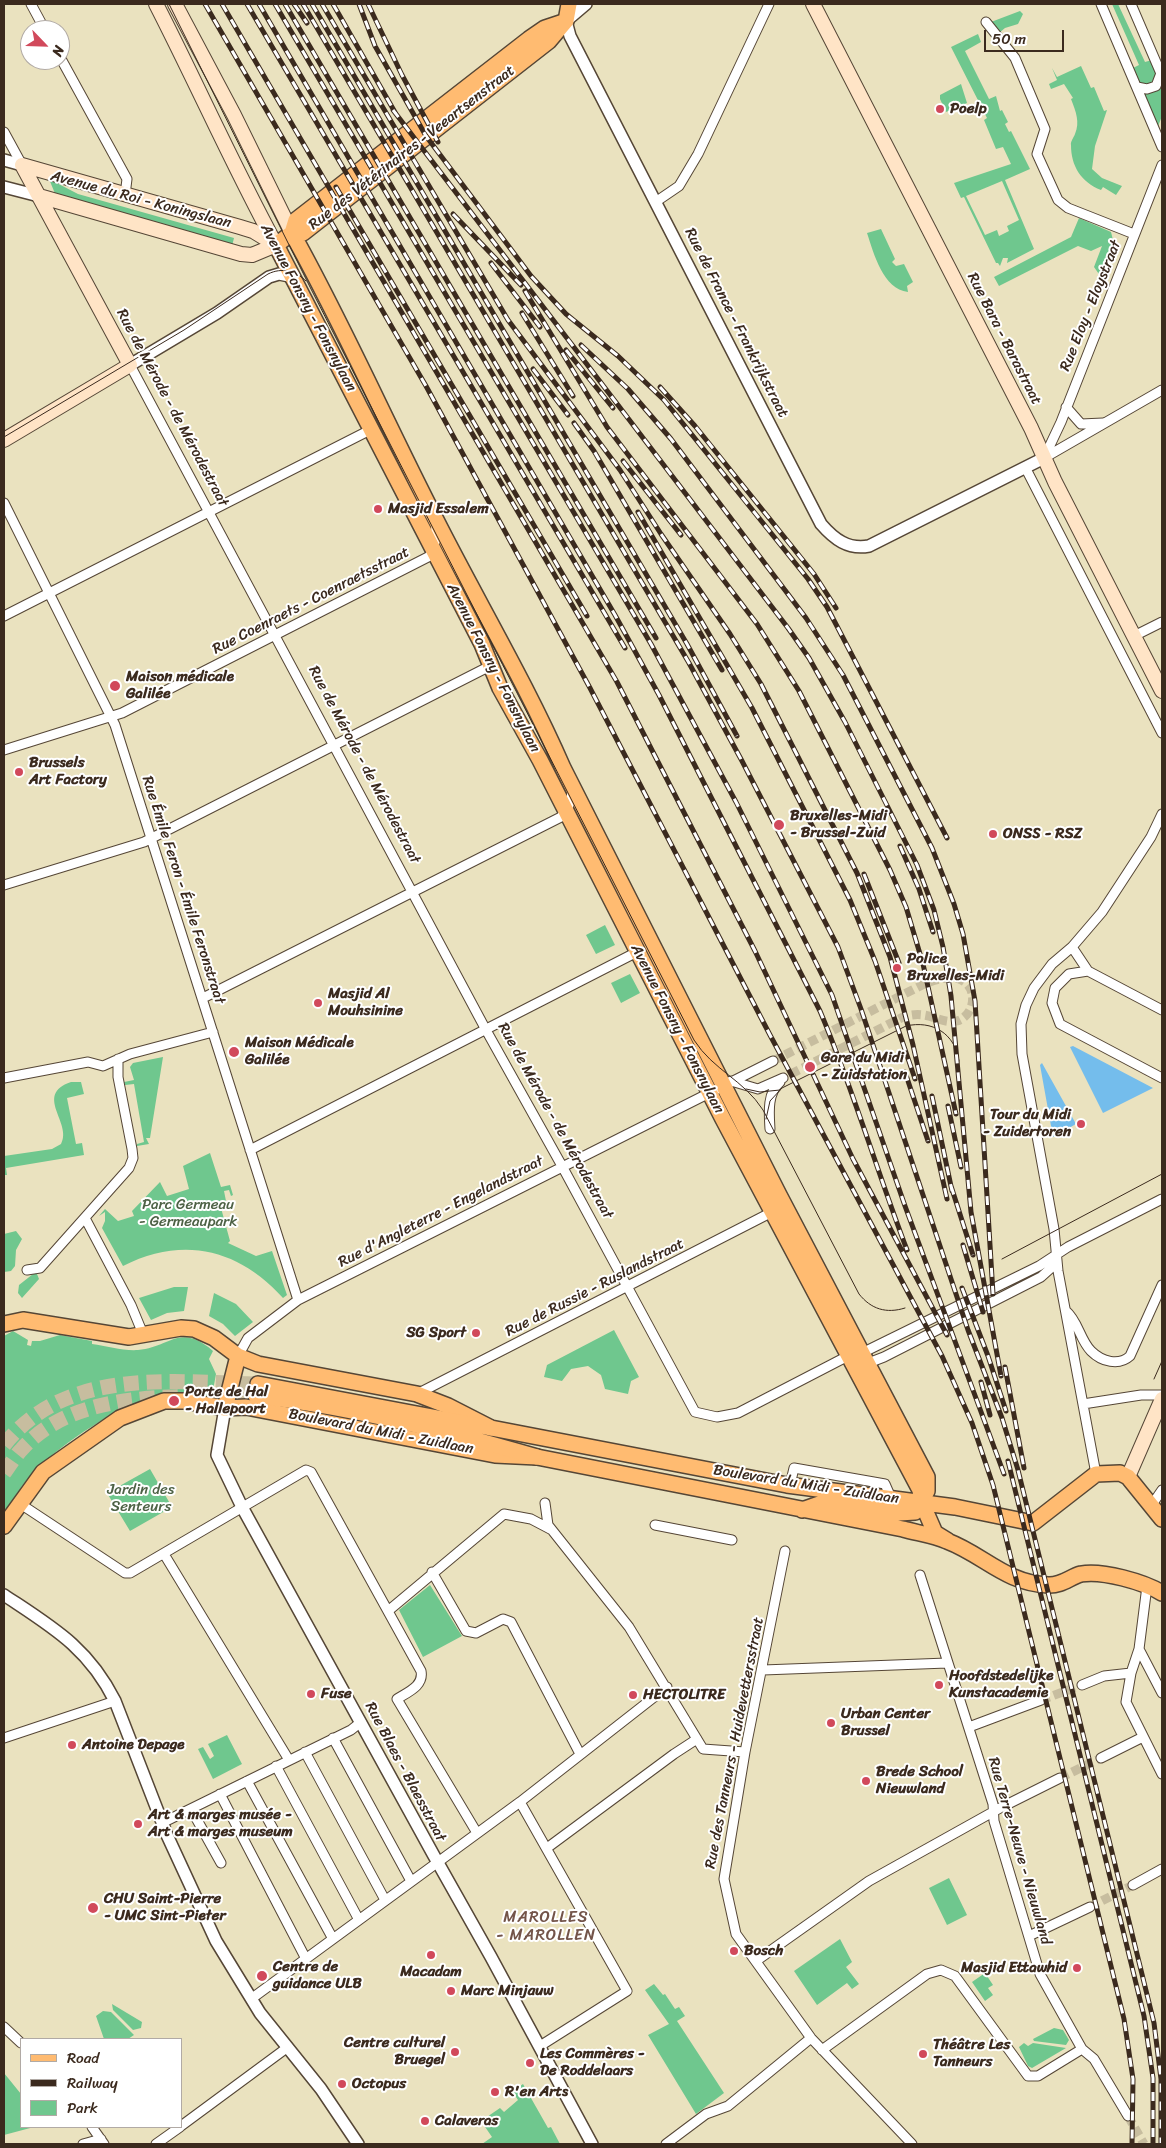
<!DOCTYPE html>
<meta charset="utf-8">
<style>
body{margin:0}
#map{position:relative;width:1166px;height:2148px;overflow:hidden;background:#eae2bf;font-family:Sriracha,sans-serif}
canvas{display:block}
.frame{position:absolute;inset:0;border:5px solid #3b2a1e;pointer-events:none}
.legend{position:absolute;left:20px;top:2038px;width:162px;height:90px;box-sizing:border-box;background:#fff;border:1px solid #b1aaa5;margin:0;padding:6px 9px;list-style:none;font-size:15px;color:#3b2a1e}
.legend li{display:flex;align-items:center;gap:10px;height:25px}
.legend b{width:25px;border:1px solid #b1aaa5}
.north{position:absolute;left:20px;top:20px;width:50px;height:50px;box-sizing:border-box;background:#fff;border:1px solid #b1aaa5;border-radius:50%;rotate:114deg;font-size:14px;font-weight:700;line-height:20px;text-align:center;color:#3b2a1e}
.north::after{content:'';display:block;margin:auto;width:18px;height:22px;background:#d1495b;clip-path:polygon(50% 0,100% 100%,50% 72%,0 100%)}
.scale{position:absolute;left:984px;top:30px;width:80px;height:22px;box-sizing:border-box;border:2px solid #3b2a1e;border-top:0;padding-left:6px;font-size:15px;line-height:18px;white-space:nowrap;color:#3b2a1e;-webkit-text-stroke:4px #fff;paint-order:stroke}
</style>
<div id="map">
<canvas width="1166" height="2148"></canvas>
<div class="frame"></div>
<ul class="legend">
<li><b style="height:6px;background:#ffbb71"></b>Road</li>
<li><b style="height:6px;background:#3b2a1e"></b>Railway</li>
<li><b style="height:14px;background:#6fc78e"></b>Park</li>
</ul>
<div class="north">N</div>
<div class="scale">50 m</div>
</div>
<script>
const context = document.querySelector('canvas').getContext('2d');
context.lineJoin = 'round';
function fillPath(path, color) { context.fillStyle = color; context.fill(path, 'evenodd'); }
function trace(path, color, width, dash) { context.strokeStyle = color; context.lineWidth = width; context.lineCap = dash ? 'butt' : 'round'; context.setLineDash(dash || []); context.stroke(path); }
function write(font, color, halo, rows, align = 'center') {
  context.font = font + ' Sriracha,sans-serif'; context.lineWidth = 4; context.setLineDash([]); context.textBaseline = 'middle'; context.strokeStyle = halo; context.fillStyle = color; for (const [text, x, y, turn = 0] of rows) {
    context.save(); context.translate(x, y); context.rotate((+turn || 0) * Math.PI / 180); context.textAlign = isNaN(turn) ? turn : align; if (halo) context.strokeText(text, 0, 0); context.fillText(text, 0, 0); context.restore();
  }
}
fillPath(new Path2D(`
 M1112,4H1118L1145,62L1152,60L1157,73L1151,83L1145,86L1138,83L1131,69L1139,65Z
 M1020,11L1023,14L1018,24L1005,28L999,33L991,22Z
 M978,34L981,42L965,51L989,99L996,96L1000,111L1002,110L1008,122L1005,124L1009,132L1011,131L1030,169L1005,180L1034,249L1007,263L1008,258H1003L1000,266L998,263H996L964,197L961,198L954,183L1011,164L1003,147L996,149L984,120L987,118L951,47ZM1002,181L1019,220L1007,226L1009,231L999,236L997,230L985,235L966,196Z
 M1081,66L1091,88L1094,87L1104,111L1107,110L1095,146L1092,169L1102,178L1122,186L1116,195L1103,187L1101,190C1081,182 1071,166 1071,145C1070,142 1074,137 1075,134C1080,122 1076,112 1071,99L1073,98L1064,84L1051,89L1049,84L1057,80L1052,68L1057,77Z
 M961,84L967,103L946,112L940,99V95Z
 M1159,84L1162,86V116L1157,129L1142,94Z
 M49,179L78,194L234,238L232,246L56,196Z
 M1079,218L1111,232L1114,244L1101,277L1094,267L1102,246L1091,251L1078,246L999,286L994,277L1071,237Z
 M881,229L895,259L892,262L896,266L904,264L913,282L907,286L908,292C883,289 874,254 867,233Z
 M605,925L615,945L596,954L586,935Z
 M630,974L640,993L621,1003L611,983Z
 M163,1057L150,1138H146L149,1144L137,1146V1144L144,1142L134,1084L125,1085L124,1082L134,1080L130,1067L133,1063Z
 M71,1082H81L84,1094L67,1098L76,1144L82,1143L84,1155L6,1168L7,1175H4V1156L52,1149L61,1144C73,1123 33,1095 71,1082Z
 M210,1153L221,1187L230,1185L233,1195L231,1196L229,1190L224,1191L227,1206L221,1208L230,1241L228,1243L256,1256L272,1251L287,1295L283,1298C238,1248 182,1236 123,1266L102,1228L105,1221V1212L99,1216L105,1209L118,1221L134,1216L132,1211L160,1182L167,1196L189,1189L183,1166Z
 M16,1231L22,1239L16,1250L15,1266L11,1271L4,1272V1234Z
 M33,1274H37L39,1279L22,1298L18,1293L19,1285Z
 M174,1287H188L184,1311L167,1313L151,1320L139,1298Z
 M214,1293L236,1304L253,1322L235,1336L223,1324L209,1316Z
 M614,1330L639,1377L631,1381L628,1394L605,1389L601,1375L588,1366L571,1369L562,1381L544,1377L547,1365Z
 M13,1331L28,1340L27,1345L31,1346L32,1341H40L60,1335L92,1341V1344C107,1346 123,1351 138,1350C170,1348 179,1322 213,1351L209,1359L216,1374L212,1396C196,1402 176,1391 159,1395C121,1404 62,1443 35,1471C22,1483 13,1500 4,1515V1336Z
 M150,1469L172,1507L130,1531L107,1493Z
 M430,1585L462,1636L423,1657L399,1610Z
 M227,1735L242,1764L213,1779L198,1749L203,1747L210,1759L214,1756L208,1744Z
 M949,1878L967,1915L947,1925L929,1888Z
 M840,1939L852,1962L846,1967L859,1984L852,1989L847,1983L817,2005L794,1971Z
 M985,1973L993,1985L988,1988L993,1995L985,2001L972,1982Z
 M654,1984L663,1995L665,1994L675,2009L679,2007L685,2016L677,2021L724,2093L696,2114L648,2035L669,2024L645,1990Z
 M112,2004L142,2022L141,2028L133,2030L113,2010Z
 M103,2011L111,2012L134,2035L128,2039H104L96,2016Z
 M1054,2028L1063,2030L1069,2040L1066,2045L1034,2041L1033,2039Z
 M1024,2043L1028,2046L1033,2043L1066,2048L1032,2068L1028,2066L1019,2047Z
 M4,2073L21,2094V2127H34L4,2135Z
 M523,2084L548,2128L551,2127L560,2144H482L492,2137L481,2121L500,2108L504,2112L518,2100L514,2094L511,2096L509,2094Z`), '#6fc78e');
fillPath(new Path2D(`
 M1073,1046L1153,1088L1103,1113L1070,1047Z
 M1042,1063L1076,1124L1053,1137L1040,1065Z`), '#74bdec');
trace(new Path2D(`
 M773,1061L924,984C935,980 947,976 959,979C979,986 976,1015 957,1021C945,1024 934,1016 923,1015C916,1014 910,1015 903,1017L783,1078
 M1041,1700L1082,1685
 M1060,1778L1101,1758
 M1090,1907L1133,1885
 M1128,2116L1144,2144`), '#c7bd9f', 9, [9, 4.5]);
trace(new Path2D(`
 M4,1445C66,1367 170,1382 258,1384
 M4,1473C10,1465 15,1456 22,1449C78,1387 181,1398 256,1396`), '#c7bd9f', 15, [15, 8]);
const minor = new Path2D(`
 M31,4L45,30
 M1101,4L1162,147
 M1131,4L1162,76
 M986,22L1015,58L1045,129L1037,154L1058,200L1068,208L1134,234
 M60,57L127,179L125,195
 M1137,87L1147,89L1156,86L1161,73
 M4,132L22,165
 M657,201L679,186L698,154L769,4
 M130,365L486,1030L562,1166L695,1412L717,1417L738,1413L848,1356L866,1351L1039,1266L1068,1247L1162,1199
 M1066,407L1081,424L1103,423
 M1044,458L1061,422L1162,165
 M1044,458L1162,390
 M1025,467L1162,733
 M4,503L115,725L298,1300
 M4,616L372,429
 M1134,636L1162,622
 M4,750L122,713L428,557L434,552L436,525
 M4,885L144,842L490,666
 M1072,947L1088,971L1162,1010
 M1088,971L1069,974L1055,988L1052,1003L1060,1024L1162,1078
 M203,998L561,817L569,805L573,789
 M4,1078L88,1062L103,1066L130,1054L213,1032
 M731,1081L758,1089L783,1078
 M770,1129C769,1113 767,1093 780,1082
 M250,1150L637,952
 M85,1218L131,1305L143,1334
 M27,1270L40,1268L129,1168L133,1158L132,1149L118,1077V1059
 M1066,1311C1078,1321 1080,1340 1091,1351C1102,1362 1119,1366 1130,1356L1162,1285
 M238,1356L248,1338L298,1300L773,1061
 M863,1359L871,1362L884,1357L1041,1277L1051,1268L1056,1257
 M417,1394L776,1210
 M1083,1404L1141,1395H1162
 M1096,1474L1058,1271L1054,1229L1022,1054L1021,1024L1026,1005L1034,988L1052,964L1072,947L1102,912L1151,837L1162,814
 M790,1485L794,1468L885,1484L892,1500
 M19,1503L125,1573H130L306,1470L311,1472L421,1671C424,1686 408,1692 397,1699L477,1833
 M545,1503L548,1525L629,1627L703,1749L745,1752
 M1151,1506L1162,1490
 M655,1525L732,1540
 M785,1551L745,1752L724,1879L736,1934L811,2038L912,2144
 M164,1554L289,1760
 M432,1572L466,1631L476,1633L503,1619L511,1622L580,1754
 M920,1575L993,1804L994,1821L1040,1974L1082,2049L1094,2059L1128,2116
 M1147,1586L1139,1649L1131,1673L1126,1702L1162,1774
 M388,1611L504,1514L531,1519L550,1529
 M1139,1649L1162,1693
 M763,1670L947,1663
 M1082,1685L1104,1676L1131,1673
 M969,1727L1041,1700
 M4,1738L115,1701
 M333,1738L411,1881
 M305,1752L385,1900
 M1101,1758L1143,1737
 M276,1766L359,1920
 M247,1781L333,1939
 M220,1794L306,1959
 M520,1802L627,1991L540,2046
 M191,1809L221,1863
 M162,1823L351,1730L361,1722
 M547,1848L674,1754L697,1739
 M1133,1885L1162,1869
 M1029,1936L1090,1907
 M756,1961L869,1881L1000,1808L1060,1778
 M251,1999L520,1802L667,1687
 M4,2027L21,2043
 M822,2050L927,1974L941,1970L955,1976L1028,2076H1038L1082,2049
 M181,2126L288,2047
 M92,2127L104,2144
 M83,2144L101,2139
 M156,2144L180,2127
 M666,2144L706,2114L728,2106L811,2038`);
const tertiary = new Path2D(`
 M586,4L566,21L570,36L821,524C834,539 848,550 869,546L1044,458
 M4,160L22,165
 M4,187L39,196
 M130,365L217,313L269,277L279,274L294,277
 M225,1408L217,1455L242,1507L433,1854L491,1957L592,2144
 M4,1595C52,1627 88,1647 115,1701L167,1835L216,1941L260,2013L321,2089L358,2144`);
const secondary = new Path2D(`
 M156,4C197,84 233,166 276,245
 M175,4L234,115L292,233
 M813,4L1031,428L1055,482L1162,691
 M22,165L240,227L253,231L276,245
 M39,196L241,254L252,255L276,245
 M4,440L130,365L22,165
 M1128,1477L1162,1399`);
const primary = new Path2D(`
 M566,21L569,4
 M292,233C344,326 387,425 436,520C478,603 526,683 563,768L779,1195L927,1477V1491L915,1512L899,1513L819,1504L802,1510
 M292,233L276,245L482,644L500,688L540,760L723,1119L920,1490L922,1503L935,1533L948,1541
 M292,233L296,220L529,39L545,28L566,21
 M292,233H303L549,41L565,22
 M4,1324L23,1320L129,1337L181,1328L194,1329L214,1338L238,1356L258,1364L417,1394L448,1406L491,1428L787,1485L955,1507L1033,1523L1096,1474L1120,1473L1128,1477L1162,1519
 M225,1408L238,1356
 M4,1526L43,1472L120,1418L164,1401H184L225,1408L246,1407L495,1455L537,1457L903,1529C917,1533 933,1535 947,1541C984,1555 1005,1583 1048,1585C1061,1586 1070,1577 1081,1574C1102,1570 1144,1582 1162,1593`);
const trunk = new Path2D(`
 M258,1384L491,1428
 M256,1396C349,1406 447,1431 537,1457`);
trace(minor, '#554636', 11);
trace(tertiary, '#554636', 14);
trace(secondary, '#554636', 16);
trace(primary, '#554636', 18);
trace(trunk, '#554636', 18);
trace(minor, '#fff', 9);
trace(tertiary, '#fff', 11);
trace(secondary, '#ffe4c6', 14);
trace(primary, '#ffbb71', 15);
trace(trunk, '#ffbb71', 15);
trace(new Path2D(`
 M169,4L311,289L694,1040C713,1070 744,1080 763,1110L859,1294C871,1309 886,1314 905,1308
 M4,437L184,330L268,274C282,267 296,271 306,281
 M746,1089L760,1092L780,1090
 M766,1119L770,1101L782,1088L906,1026C932,1020 955,1033 959,1061
 M1002,1259L1162,1174
 M1154,1379L1162,1361`), '#3b2a1e', 1);
const rail = new Path2D(`
 M205,4L426,386L590,688L770,1035L942,1356L972,1423L993,1485L1124,2019L1133,2079L1132,2144
 M222,4L617,682L755,951L853,1159L947,1335
 M247,4L625,648
 M259,4L615,615L659,695L820,1011C853,1089 877,1171 907,1250
 M275,4L651,644L736,802L832,995L905,1206L1004,1474
 M285,4L656,638
 M294,4L307,23
 M303,4L689,663L742,761L838,947L861,1009L968,1330L1002,1418L1018,1470L1154,2023L1161,2079V2144
 M312,4L687,644L737,736
 M322,4L508,320L620,470L661,534L730,634L761,684L857,873L890,957L913,1045L947,1199
 M333,4L396,114
 M359,4L375,46L426,136L531,276L566,314L618,356L664,400L808,579L827,607L947,838
 M368,4L402,75L438,142
 M393,110L788,628L809,658L845,722L917,865L934,910L943,947L951,996L971,1212L1001,1376
 M336,187L587,616
 M453,214L521,285
 M491,263L540,327
 M525,291L607,427L757,624L799,691L890,870L906,907L923,964L956,1114
 M522,313L573,396
 M581,345L628,389L671,439L806,618L843,675L932,848L954,904L963,934L975,1001L993,1294
 M566,350L613,408
 M533,369L568,415
 M660,387L695,426L814,574L836,608
 M574,423L594,451L722,670
 M623,461L681,535
 M638,512L752,708L850,900L875,961L915,1079
 M900,846L919,889L933,932
 M864,874L899,963
 M905,1072L928,1141
 M932,1096L952,1191
 M948,1106L961,1167
 M951,1186L973,1255
 M963,1245L983,1312
 M962,1288L988,1356L1006,1411
 M1005,1367L1024,1468
 M981,1382L990,1415
 M1008,1461L1144,2016L1153,2078V2144`);
trace(rail, '#3b2a1e', 5);
trace(rail, '#fff', 3, [9]);
for (const [x, y, r, color] of [
 [940,109,5,"#d1495b"],
 [378,509,5,"#d1495b"],
 [115,686,6,"#d1495b"],
 [19,772,5,"#d1495b"],
 [779,825,6,"#d1495b"],
 [993,834,5,"#d1495b"],
 [897,968,5,"#d1495b"],
 [318,1003,5,"#d1495b"],
 [234,1052,6,"#d1495b"],
 [810,1067,6,"#d1495b"],
 [1081,1124,5,"#d1495b"],
 [476,1333,5,"#d1495b"],
 [174,1401,6,"#d1495b"],
 [939,1685,5,"#d1495b"],
 [311,1694,5,"#d1495b"],
 [633,1695,5,"#d1495b"],
 [831,1723,5,"#d1495b"],
 [72,1745,5,"#d1495b"],
 [866,1781,5,"#d1495b"],
 [138,1824,5,"#d1495b"],
 [93,1908,6,"#d1495b"],
 [734,1951,5,"#d1495b"],
 [431,1955,5,"#d1495b"],
 [1077,1968,5,"#d1495b"],
 [262,1976,6,"#d1495b"],
 [451,1991,5,"#d1495b"],
 [455,2052,5,"#d1495b"],
 [923,2054,5,"#d1495b"],
 [530,2063,5,"#d1495b"],
 [342,2084,5,"#d1495b"],
 [495,2092,5,"#d1495b"],
 [425,2121,5,"#d1495b"]
]) { const dot = new Path2D(); dot.arc(x, y, r, 0, 2 * Math.PI); context.fillStyle = color; context.fill(dot); trace(dot, '#fff', 2); }
write('bold 15px', '#3b2a1e', '#fff', [
 ["Poelp",950,109],
 ["Masjid Essalem",388,509],
 ["Maison médicale",126,677],
 ["Galilée",126,694],
 ["Brussels",29,763],
 ["Art Factory",29,780],
 ["Bruxelles-Midi",790,816],
 ["- Brussel-Zuid",790,833],
 ["ONSS - RSZ",1003,834],
 ["Police",907,959],
 ["Bruxelles-Midi",907,976],
 ["Masjid Al",328,994],
 ["Mouhsinine",328,1011],
 ["Maison Médicale",245,1043],
 ["Galilée",245,1060],
 ["Gare du Midi",821,1058],
 ["- Zuidstation",821,1075],
 ["Tour du Midi",1071,1115,"right"],
 ["- Zuidertoren",1071,1132,"right"],
 ["SG Sport",466,1333,"right"],
 ["Porte de Hal",185,1392],
 ["- Hallepoort",185,1409],
 ["Hoofdstedelijke",949,1676],
 ["Kunstacademie",949,1693],
 ["Fuse",321,1694],
 ["HECTOLITRE",643,1695],
 ["Urban Center",841,1714],
 ["Brussel",841,1731],
 ["Antoine Depage",82,1745],
 ["Brede School",876,1772],
 ["Nieuwland",876,1789],
 ["Art & marges musée -",148,1815],
 ["Art & marges museum",148,1832],
 ["CHU Saint-Pierre",104,1899],
 ["- UMC Sint-Pieter",104,1916],
 ["Bosch",744,1951],
 ["Centre de",273,1967],
 ["guidance ULB",273,1984],
 ["Masjid Ettawhid",1067,1968,"right"],
 ["Macadam",431,1972,"center"],
 ["Marc Minjauw",461,1991],
 ["Centre culturel",445,2043,"right"],
 ["Bruegel",445,2060,"right"],
 ["Théâtre Les",933,2045],
 ["Tanneurs",933,2062],
 ["Les Commères -",540,2054],
 ["De Roddelaars",540,2071],
 ["Octopus",352,2084],
 ["R'en Arts",505,2092],
 ["Calaveras",435,2121]
], 'left');
write('15px', '#3b2a1e', '#fff', [
 ["Rue des Vétérinaires - Veeartsenstraat",412,148,-38],
 ["Avenue du Roi - Koningslaan",141,200,15],
 ["Rue Eloy - Eloystraat",1091,306,-68],
 ["Avenue Fonsny - Fonsnylaan",308,308,62],
 ["Rue de France - Frankrijkstraat",736,323,63],
 ["Rue Bara - Barastraat",1004,339,63],
 ["Rue de Mérode - de Mérodestraat",172,408,62],
 ["Rue Coenraets - Coenraetsstraat",311,601,-27],
 ["Avenue Fonsny - Fonsnylaan",493,668,63],
 ["Rue de Mérode - de Mérodestraat",364,765,62],
 ["Rue Émile Feron - Émile Feronstraat",183,890,72],
 ["Avenue Fonsny - Fonsnylaan",677,1029,63],
 ["Rue de Mérode - de Mérodestraat",555,1121,61],
 ["Rue d'Angleterre - Engelandstraat",441,1212,-27],
 ["Rue de Russie - Ruslandstraat",595,1288,-27],
 ["Boulevard du Midi - Zuidlaan",381,1432,11],
 ["Boulevard du Midi - Zuidlaan",806,1485,9],
 ["Rue des Tanneurs - Huidevettersstraat",735,1743,-79],
 ["Rue Blaes - Blaesstraat",405,1772,62],
 ["Rue Terre-Neuve - Nieuwland",1019,1851,74]
]);
write('15px', '#4d6145', '#fff', [
 ["Parc Germeau",188,1205],
 ["- Germeaupark",188,1222],
 ["Jardin des",141,1490],
 ["Senteurs",141,1507]
]);
context.letterSpacing = '1px';
write('16px', '#735449', '#fff', [
 ["MAROLLES",546,1918],
 ["- MAROLLEN",546,1936]
]);
context.letterSpacing = '0px';
</script>
